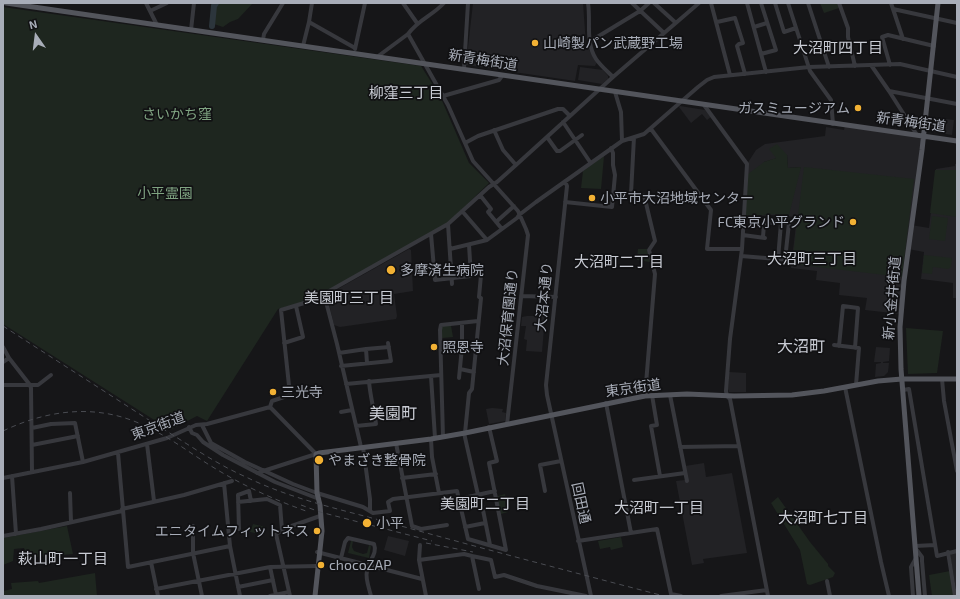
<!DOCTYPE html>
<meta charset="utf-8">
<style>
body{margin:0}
#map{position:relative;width:960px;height:599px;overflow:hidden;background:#161618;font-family:"Exo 2",sans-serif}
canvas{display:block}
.frame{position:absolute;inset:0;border:4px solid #a8adb8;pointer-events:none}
.north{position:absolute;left:16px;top:16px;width:40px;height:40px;-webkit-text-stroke:3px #111113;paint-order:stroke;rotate:346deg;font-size:11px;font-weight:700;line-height:16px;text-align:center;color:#a8adb8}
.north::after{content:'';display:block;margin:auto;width:14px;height:18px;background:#a8adb8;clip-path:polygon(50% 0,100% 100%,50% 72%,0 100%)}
</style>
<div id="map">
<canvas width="960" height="599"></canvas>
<div class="frame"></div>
<div class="north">N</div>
</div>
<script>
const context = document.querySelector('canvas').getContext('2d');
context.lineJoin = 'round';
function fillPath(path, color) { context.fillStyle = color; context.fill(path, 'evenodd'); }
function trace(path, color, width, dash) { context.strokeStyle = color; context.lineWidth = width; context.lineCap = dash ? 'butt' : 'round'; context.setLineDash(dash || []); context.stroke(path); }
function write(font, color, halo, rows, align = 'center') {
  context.font = font + ' "Exo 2","Noto Sans JP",sans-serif'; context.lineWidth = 3.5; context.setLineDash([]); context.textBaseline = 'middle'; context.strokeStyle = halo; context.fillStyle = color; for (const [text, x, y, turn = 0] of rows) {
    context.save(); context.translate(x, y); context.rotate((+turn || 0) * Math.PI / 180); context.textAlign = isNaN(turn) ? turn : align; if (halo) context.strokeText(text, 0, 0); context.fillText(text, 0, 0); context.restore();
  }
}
fillPath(new Path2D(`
 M473,3H583L586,45L597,62L595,66L578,65L575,81L466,65Z
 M580,67L603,70L608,76V79L602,84L578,80Z
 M680,106L705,110L711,117L707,120L702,114L691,123L679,107Z
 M930,117L954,120L952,135L933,132L929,127Z
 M845,125L923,136L911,225L929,228L936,169L955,166V164H957V298H953V283L921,279L924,252L908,249L901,314L865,310L867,298L839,295L840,283L816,280L817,271L791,268L797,217L770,215L744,219L747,164L756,150L765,144L825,136L826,127L844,130ZM787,155L788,168L801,167L770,214L746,218L764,162Z
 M409,249L411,250L413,291L394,294L397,316L396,319L340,327L334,325L327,296V295Z
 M527,316H545L542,352L526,351L527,340L524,339L526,326H521L522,317Z
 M876,347L890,348L889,361L883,362V363H889L888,372L884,376L875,377L876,364L881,363V362H874Z
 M729,372L746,373V392H729L728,389Z
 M492,408L503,409L502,412L506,413L505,421L489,424L486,409Z
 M704,463L706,477L732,473L747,553L703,559L704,563L692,565L676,481L685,480V466Z
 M388,536L409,541L405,556L384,550Z
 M957,552V595L950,554Z`), '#222225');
fillPath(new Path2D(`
 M211,3H253L238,19L230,22L223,27L211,23Z
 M820,3H837L839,8L824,13Z
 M3,7L421,66L440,96L469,163L489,183L449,222L322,297L278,309L207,421L197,416L170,430L3,324Z
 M777,144L787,155L788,168L801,167L789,215L770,214L745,218L748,174L764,162L776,158L769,149Z
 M604,156L601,189L581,188L583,171Z
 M804,167L914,179L902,277L792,264Z
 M935,170H957V217L930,213Z
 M932,216L948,218L945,241L929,239Z
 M638,249H647L650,262L637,260Z
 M924,255L952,258L951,267L948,269L933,267L932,274L922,273Z
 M443,326H451L453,337L442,338V328Z
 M906,328L943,331L937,373L908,374Z
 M505,494L508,512L501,514L497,498L498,496Z
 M778,497L810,542L828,564V566L835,573L833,577L810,585L807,584L800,550L771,503Z
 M253,524L266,527L264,535L250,532Z
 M67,526L73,554L28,558L24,548L14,549L13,561L3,565V538Z
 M621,537L623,547L611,550L610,547L600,549L598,541Z
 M351,541H353L352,547L354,551L363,554L367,553L369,545L371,546L369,558L348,553Z
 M950,571L954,596H932L929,575Z
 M95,573L97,596H3V591L12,589L11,583L38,581L39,583Z`), '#1e261f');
trace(new Path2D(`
 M212,26L214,6L216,3`), '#2c353c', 6);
trace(new Path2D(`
 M146,3L157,25
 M312,3L309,22L355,48
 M403,3L417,23
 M444,3C432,16 419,19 408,34L448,105L473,161L518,211L526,229L528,235L507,424
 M588,3C591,22 585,42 596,59C600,65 607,71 613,77
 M632,3L664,33
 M654,3L676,23
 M711,3L730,75
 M747,3L766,72
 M761,3L776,50L761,54
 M775,3L784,32L796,28
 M788,3L810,71L831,100L833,124
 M808,3L829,67
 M839,3L848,28V37L855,66
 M891,3L903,39
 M893,9L957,23
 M150,11L167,3
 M717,22L735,18L743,43L739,44L737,46L745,74
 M754,27L767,23
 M191,30L194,3
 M263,40L264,34L283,3
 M589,42L640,11L649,3
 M303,46L309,22
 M355,49L365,3
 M377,57L408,34
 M871,65L889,91L917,135
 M890,65L882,37L888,35L934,46
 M464,69L468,3
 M889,91L957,104
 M615,92L621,112L622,141
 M443,96L499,80L502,76
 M704,105L747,164L742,249L730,339L726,391L727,396L730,399L768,596
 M563,122L590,162
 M651,129L711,210L707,249H742
 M494,130L503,150L516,165
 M547,137L557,151H560L582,135
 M634,137L631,194L644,195L655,241L649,250L655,274L645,396
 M465,143L478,136L558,109H563L570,116
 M565,181L567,186L546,385L547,395L591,596
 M480,195L491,209L488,212L502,229
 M565,202L612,207L615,175L613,165V153L611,148
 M462,211L487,240
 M496,222L514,206
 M448,224L452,284
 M431,234L435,280L471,276L469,245
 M743,235L765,238
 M763,237L764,224L775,222L789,223L785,260
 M450,249L487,240L517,218L519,215L536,202L622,141L644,134L698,87L707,80L714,77L809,67L900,64L957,77
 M741,256L790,260
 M778,259L781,223
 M521,296L556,297
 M284,343L303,337L296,306
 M834,345L859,348L856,385
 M839,346L843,306L858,308L855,348
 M3,347L9,358L30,385L31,388L32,472
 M339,353L366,349
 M3,362L9,358
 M367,363L366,349L389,347
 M341,366L391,361L388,343
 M460,369L474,372
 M431,376L435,438
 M459,378L462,347V324
 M942,379L944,401L957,471
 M346,384L441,375
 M3,385H38L51,375
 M845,387L881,562L889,596
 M903,390L909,389L937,556L957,551
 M652,395L657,425L651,426L660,476
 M670,395L687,481
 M606,403L631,533
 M270,407L272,401L290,395L281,310L324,297
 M341,412L352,410
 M202,425L211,443L245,462L293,484L317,493L363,507L373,513L390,511L388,502L393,499L457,491L468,539L506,550L489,463L497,461L489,427
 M356,426L376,424C374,409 370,396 369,381
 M189,427L192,433L197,435L203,442L223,455L275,482L319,499
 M32,428L51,424L75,423L83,462
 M464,433L478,495
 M465,433L469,393L472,389L481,298L479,297L481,275
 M443,437L440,330L441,325L478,321
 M431,439L432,457L439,493
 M396,443L412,526L421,529L447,525
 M147,444L154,501
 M32,445L78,436
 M361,447L337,344L324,294L448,224L489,187L497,182L516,165L613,77L699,3
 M363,447L370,499V510
 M680,447L739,446
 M118,453L128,567L230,546
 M12,476L16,534
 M3,478L83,462L167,438L196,425L207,424L270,407L316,454L257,473
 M402,478L436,474
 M634,480L685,473
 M224,483L230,546L240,596
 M545,491L540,465L561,461
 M70,493L71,522
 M480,495L490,545
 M459,499L495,491
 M238,502L267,499L280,505L282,530
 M122,509L184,495L232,481
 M193,526V553L202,596
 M465,527L485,523
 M239,529L238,495L249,491L251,501
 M3,536L41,529L122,511
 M578,541L657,529L671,594L681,596
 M420,545L419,560L426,596
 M915,546L935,545
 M916,549L922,557V561L925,596
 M317,552L422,579
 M948,552L955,596
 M472,556L491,560L495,577L504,575L537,586L586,596
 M341,558L345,542L348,538L374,544C378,554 368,561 367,571C365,578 369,588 371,596
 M419,560L464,554L472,556L479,589
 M151,562L158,596
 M270,567L276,595
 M827,581L830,596
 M238,587L273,580
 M156,589L270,567L317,566
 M270,596L289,592
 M290,596L276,534L286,528L320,516
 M721,596L767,590
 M913,596L911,567L916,558`), '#37383d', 4);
trace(new Path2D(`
 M6,3L957,141
 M315,596L322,531L320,505L317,493L316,454L319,453L431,439L465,433L645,396L687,394L734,396L792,395L824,391L878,381L902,379H957
 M919,596L901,369L900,327L904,281L922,150L938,3`), '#53555c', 5);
trace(new Path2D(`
 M3,326C54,359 104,391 155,424C185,442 214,463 246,477C295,501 349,511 401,526C488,550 576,573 664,596
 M3,431C51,408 103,403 151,429C174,440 194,456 216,469C244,486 275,500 306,511
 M301,505L320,512L432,541
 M426,543L473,552`), '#4a4c52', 1, [5, 4]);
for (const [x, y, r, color] of [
 [535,43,4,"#f2b134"],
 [858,108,4,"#f2b134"],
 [592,198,4,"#f2b134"],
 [853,222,4,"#f2b134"],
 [391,270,5,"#f2b134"],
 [434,347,4,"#f2b134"],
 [273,392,4,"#f2b134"],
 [319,460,5,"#f2b134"],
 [367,523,5,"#f2b134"],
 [317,531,4,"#f2b134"],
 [321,565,4,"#f2b134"]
]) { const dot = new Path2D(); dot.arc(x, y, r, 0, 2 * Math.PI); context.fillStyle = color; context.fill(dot); trace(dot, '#111113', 1.5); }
write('14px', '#a8adb8', '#111113', [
 ["山崎製パン武蔵野工場",543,43],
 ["ガスミュージアム",850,108,"right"],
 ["小平市大沼地域センター",600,198],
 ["FC東京小平グランド",845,222,"right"],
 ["多摩済生病院",400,270],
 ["照恩寺",442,347],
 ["三光寺",281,392],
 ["やまざき整骨院",328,460],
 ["小平",376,523],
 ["エニタイムフィットネス",309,531,"right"],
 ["chocoZAP",329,565]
], 'left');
write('14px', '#a8adb8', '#111113', [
 ["新青梅街道",483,60,9],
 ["新青梅街道",911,122,8],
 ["大沼本通り",544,297,-84],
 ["新小金井街道",892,298,-85],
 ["大沼保育園通り",508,317,-84],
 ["東京街道",633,388,-8],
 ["東京街道",158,426,-20],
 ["回田通",581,503,78]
]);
write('14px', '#7fa381', '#111113', [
 ["さいかち窪",177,114],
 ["小平霊園",165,193]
]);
write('15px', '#c9ccd4', '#111113', [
 ["大沼町四丁目",838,48],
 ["柳窪三丁目",406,93],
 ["大沼町三丁目",812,259],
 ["大沼町二丁目",619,262],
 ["美園町三丁目",349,298],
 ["美園町二丁目",485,504],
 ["大沼町一丁目",659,508],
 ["大沼町七丁目",823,518],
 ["萩山町一丁目",63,559]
]);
write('16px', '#c9ccd4', '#111113', [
 ["大沼町",801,347],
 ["美園町",393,414]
]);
</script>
